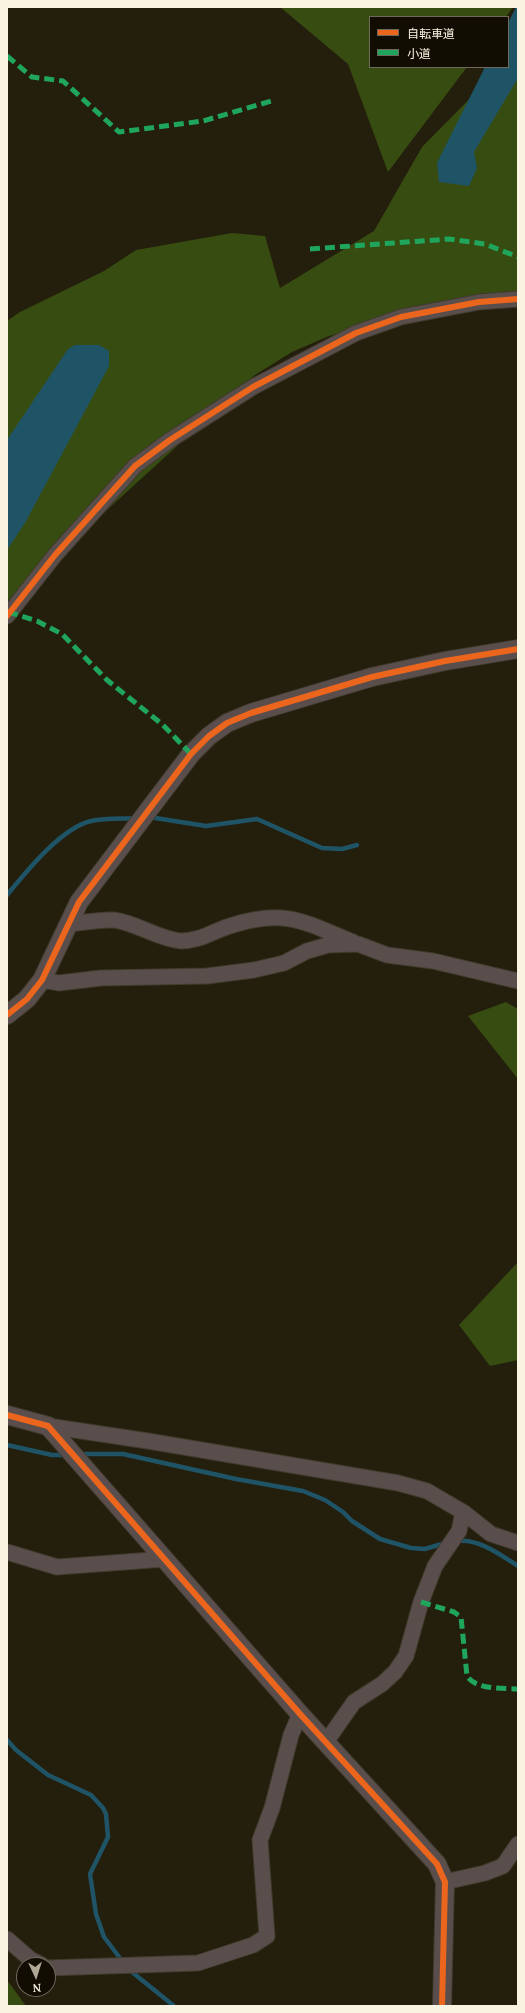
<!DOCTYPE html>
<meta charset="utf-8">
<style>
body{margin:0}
#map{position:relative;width:525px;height:2013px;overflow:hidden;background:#241e0d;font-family:"PT Serif","Noto Sans JP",serif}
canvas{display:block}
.frame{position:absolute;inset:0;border:8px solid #faf3e1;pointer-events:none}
.legend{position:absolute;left:369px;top:16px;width:140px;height:52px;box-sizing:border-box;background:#120d03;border:1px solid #6f695c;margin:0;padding:5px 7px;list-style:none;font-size:12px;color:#faf3e1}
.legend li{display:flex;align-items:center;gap:8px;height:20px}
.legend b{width:20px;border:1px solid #6f695c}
.north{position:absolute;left:16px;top:1957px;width:40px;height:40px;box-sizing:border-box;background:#120d03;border:1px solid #6f695c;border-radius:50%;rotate:176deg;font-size:11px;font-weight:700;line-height:16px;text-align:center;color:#faf3e1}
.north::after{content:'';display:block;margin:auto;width:14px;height:18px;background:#afa897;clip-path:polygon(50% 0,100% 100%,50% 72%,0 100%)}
</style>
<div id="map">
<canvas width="525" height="2013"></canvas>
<div class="frame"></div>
<ul class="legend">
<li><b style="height:5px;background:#eb651d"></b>自転車道</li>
<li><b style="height:5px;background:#20a55d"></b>小道</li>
</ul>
<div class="north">N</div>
</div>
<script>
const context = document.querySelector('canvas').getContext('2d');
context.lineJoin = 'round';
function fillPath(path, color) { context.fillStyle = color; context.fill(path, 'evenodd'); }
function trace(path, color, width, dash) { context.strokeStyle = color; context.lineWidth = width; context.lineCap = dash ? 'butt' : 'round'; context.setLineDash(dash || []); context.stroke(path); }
fillPath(new Path2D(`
 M280,7H513L506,17H370V67H467L388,172L348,64Z
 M518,50V293L329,336L292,352L255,375L7,601V321L20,312L104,271L136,250L232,233L265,236L280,288L374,231L422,147L501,67H508Z
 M506,1002L518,1009V1079L468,1016Z
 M518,1262V1360L490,1366L459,1325Z
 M7,1980L26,2006H7Z`), '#374c11');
fillPath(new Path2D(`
 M516,7H518V78L474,152L477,168L469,186L439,182L437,163L485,67H508V23Z
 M75,345H99L109,351V366L25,523L7,550V440L68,349Z`), '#1f5467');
trace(new Path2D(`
 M149,817L206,826L257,819L322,848L342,849L357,845
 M7,895C26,872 61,828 91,821C106,818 123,819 137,818
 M7,1445L52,1455H66
 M79,1454H123L236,1479L303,1491L325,1500L343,1512L352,1521L380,1539L411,1548L425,1549L445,1543
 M457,1541C480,1539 499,1554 518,1566
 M7,1740L16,1750L48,1775L91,1795L103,1808L106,1814L108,1837L90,1874L96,1914L104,1937L123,1962
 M127,1968L174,2006`), '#1f5467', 4.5);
const minor = new Path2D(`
 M7,616L55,555L135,466L170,440L253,387L356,333L401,317L479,302L518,299
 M68,924C83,923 100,919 114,920C137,923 158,939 181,941C201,941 215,930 233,925C286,908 306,923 353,942
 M42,980L59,983L101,978L207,976L254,970L284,963L307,951L328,945L358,944L387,955L433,961L518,981
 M48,1426L148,1441L398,1483L427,1491L463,1512L491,1534L518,1543
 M7,1552L57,1567L165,1559
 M326,1742L354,1702L382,1684L395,1672L406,1656L421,1602L435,1566L459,1531L463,1512
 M445,1882L485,1873L503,1866L518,1844
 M7,1939L30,1959L42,1965
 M48,1968L198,1963L253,1945L267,1936L260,1840L272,1808L291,1735L300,1714`);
const tertiary = new Path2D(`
 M7,1015L27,999L42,980L79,902L191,754L209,736L227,723L251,713L372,677L445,661L518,649
 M7,1415L48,1426L300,1714L437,1864L445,1882L442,2006`);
trace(minor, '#403b2c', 17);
trace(tertiary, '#403b2c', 20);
trace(minor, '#5a4e4d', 15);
trace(tertiary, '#5a4e4d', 18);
trace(new Path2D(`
 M7,56L32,77L63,81L119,132L203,121L275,100
 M310,249L449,239L485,244L518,257
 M8,612L37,621L62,634L107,680L163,725L191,754
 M421,1602L454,1612L461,1617L467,1676C476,1690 502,1688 518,1689`), '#20a55d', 5, [10, 5]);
trace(new Path2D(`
 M7,616L55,555L135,466L170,440L253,387L356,333L401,317L479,302L518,299
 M7,1015L27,999L42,980L79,902L191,754L209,736L227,723L251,713L372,677L445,661L518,649
 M7,1415L48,1426L300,1714L437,1864L445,1882L442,2006`), '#eb651d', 6);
</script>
